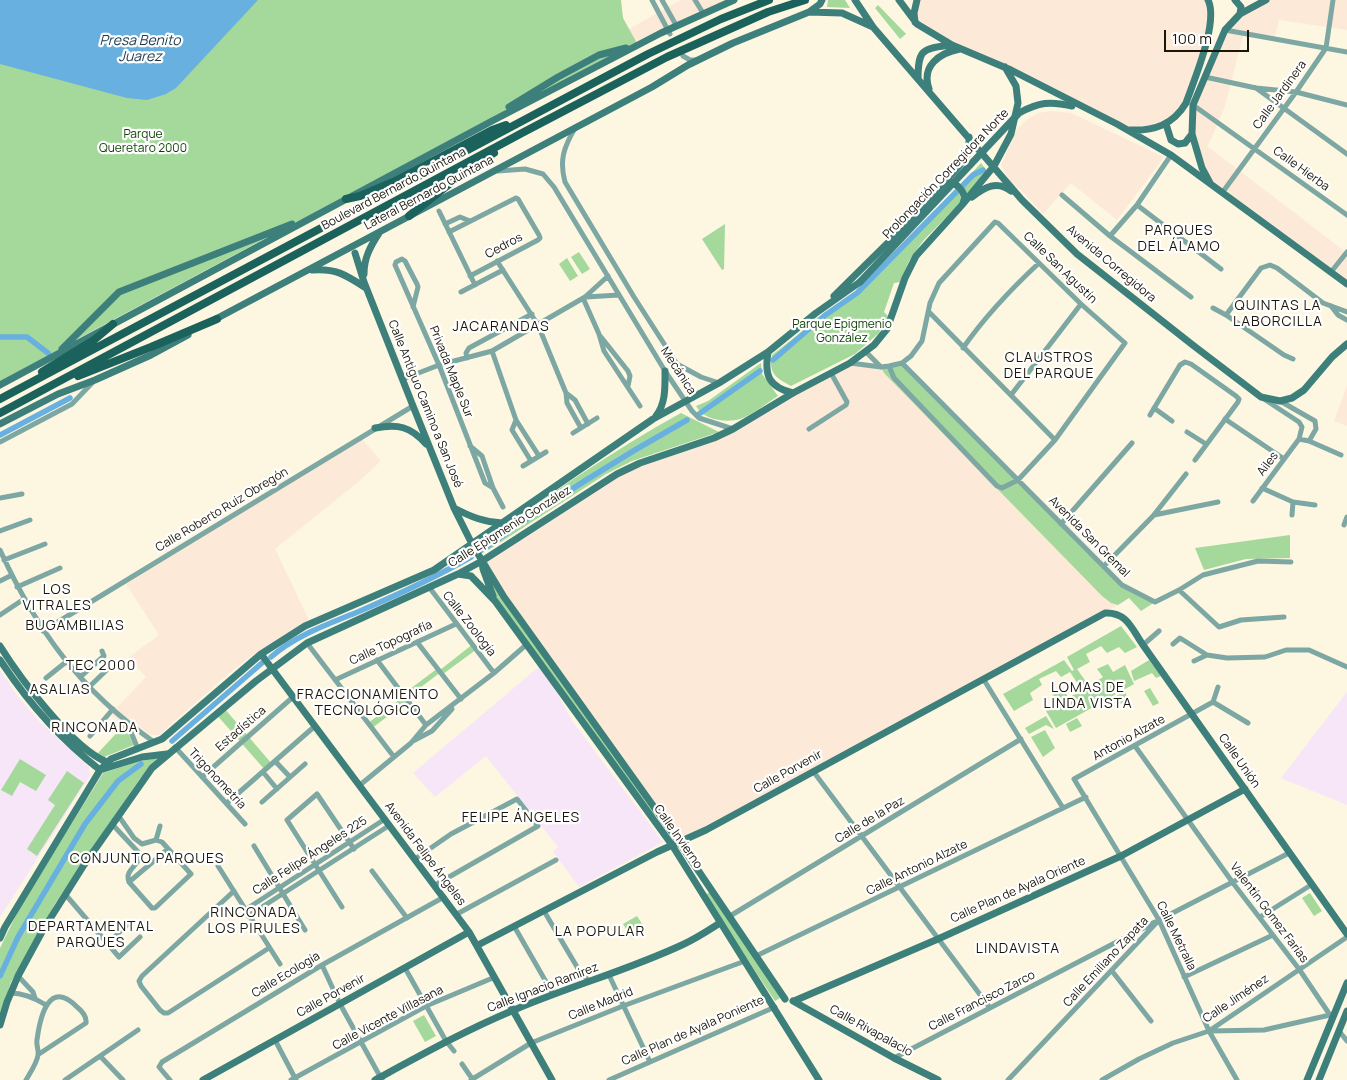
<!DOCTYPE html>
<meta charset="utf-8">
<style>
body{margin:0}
#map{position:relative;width:1347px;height:1080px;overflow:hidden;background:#fdf6e1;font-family:Manrope,sans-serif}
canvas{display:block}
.scale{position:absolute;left:1164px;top:30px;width:85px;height:22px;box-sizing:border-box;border:2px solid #1a1609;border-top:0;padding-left:6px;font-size:15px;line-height:18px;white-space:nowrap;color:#1a1609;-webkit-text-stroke:4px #fff;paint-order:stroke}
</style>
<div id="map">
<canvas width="1347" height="1080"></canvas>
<div class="scale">100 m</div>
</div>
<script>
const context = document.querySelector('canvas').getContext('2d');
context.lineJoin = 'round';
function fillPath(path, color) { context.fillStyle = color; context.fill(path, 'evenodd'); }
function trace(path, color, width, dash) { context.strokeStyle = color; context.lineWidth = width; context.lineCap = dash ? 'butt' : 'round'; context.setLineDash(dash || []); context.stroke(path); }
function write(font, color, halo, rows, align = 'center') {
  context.font = font + ' Manrope,sans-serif'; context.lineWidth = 4.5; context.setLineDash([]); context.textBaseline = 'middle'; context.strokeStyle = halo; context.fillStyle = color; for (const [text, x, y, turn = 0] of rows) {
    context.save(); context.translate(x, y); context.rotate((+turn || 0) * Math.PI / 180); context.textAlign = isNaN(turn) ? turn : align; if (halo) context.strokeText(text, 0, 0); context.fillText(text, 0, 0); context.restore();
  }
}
fillPath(new Path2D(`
 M681,0H732L638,45L629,29Z
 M917,0H1208L1210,29L1186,103L1166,124L1129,130L917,24Z
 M1266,0H1347V30L1279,20L1275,36L1244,32L1225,106L1212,137L1207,146L1347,253V284L1211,185L1202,168L1191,119L1225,30L1240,14Z
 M1052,111L1071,113L1164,157L1117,220L1071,183L1043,214L1021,190L1011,183L1001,165L1017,129L1027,120L1038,113Z
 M850,363L881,367L884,373L1102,596L1111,603L1118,605L679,842L482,561L617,474L714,438Z
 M1347,386V426L1334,421Z
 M362,439L381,461L358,482L275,549L309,620L254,654L227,675L159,735H151L147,733L131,718L124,725L111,714L146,677L128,658L159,635L126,584Z`), '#fce9d8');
fillPath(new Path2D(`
 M541,665L573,722L663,842L579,887L553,851L558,847L486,756L435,797L413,773Z
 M0,670L19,698L40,722L89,767L90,776L0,917Z
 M1347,692V805L1281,778Z`), '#f7e6f8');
fillPath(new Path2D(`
 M0,0H621L623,18L638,45L325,210L294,223L68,344L0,385Z
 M828,0H845L850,8L827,7Z
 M878,5L906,34L900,39L875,8Z
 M981,163L987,171L955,208L923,241L909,261L900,282L894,283L884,312L888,316L879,333L855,354L791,386C776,378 768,373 772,355L845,298L856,293L918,231Z
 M725,224L724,269L722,270L702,239Z
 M579,252L590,269L582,274L571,257Z
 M567,258L578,276L570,281L559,264Z
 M761,363L762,374L778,396C767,403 752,415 740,419C726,423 703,420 696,406L708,401Z
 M902,363L1122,585L1155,602L1141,611L1129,598L1118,605L1111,603L1102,596L884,373L881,367Z
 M681,413L719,432L632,461L606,474L487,551L483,546L484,542C547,496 612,451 681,413Z
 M1290,535V558L1246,559L1204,570L1195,548Z
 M487,575L656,813L653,816L497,601Z
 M1121,626L1137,647L1125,653L1119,647L1107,653L1101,646L1086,654L1090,662L1077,669L1089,686L1103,677L1097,669L1108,664L1113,672L1125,665L1134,684L1056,728L1046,711L1082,690L1070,672L1061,677L1056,671L1039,679L1042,685L1030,693L1033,700L1014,711L1003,694L1064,660L1072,671L1074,670L1067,657Z
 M473,644L477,649L443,674L441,672L405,699L407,702L372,728L368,723L403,697L402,695L438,668L440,670Z
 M1149,660L1161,676L1156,678L1152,673L1134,681L1131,671Z
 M1063,688L1068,697L1058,703L1052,694Z
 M1150,688L1159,703L1153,706L1144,691Z
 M1125,691L1128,700L1118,705L1114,697Z
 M224,708L272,764L265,770L216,714Z
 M1046,716L1054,729L1046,725L1029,734L1025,728Z
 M1077,718L1082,726L1070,732L1066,724Z
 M124,725L134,745L104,757L98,753Z
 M1045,730L1055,748L1043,757L1031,737Z
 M158,758L139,780L55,904L11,982L0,1017V948L19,909L103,773L140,761Z
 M20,759L46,775L36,791L20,782L12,796L1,790Z
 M67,771L84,783L37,856L27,849L55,805L48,800Z
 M711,891L780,998L775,1001L705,895Z
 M1310,893L1322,911L1314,916L1302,898Z
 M637,916L646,930L632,939L623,924Z
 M424,1015L436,1036L425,1042L413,1021Z`), '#a5d89b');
fillPath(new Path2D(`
 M0,0H258L176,88L166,94L147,100L127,98L0,64Z`), '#68b0e0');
trace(new Path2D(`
 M0,337H27L48,353
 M773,360L824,316L857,293L973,175L983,170
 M699,414L760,371
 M0,435L70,398
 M482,550C548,503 617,459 687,420
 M271,657C296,635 329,624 360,611C397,595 436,577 471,557
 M172,741L262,663
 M0,976L18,937L85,824L118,781L141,764`), '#68b0e0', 5.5);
trace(new Path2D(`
 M652,0L670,34
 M662,0L676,25
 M695,0L703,13
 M1225,30L1347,52
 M683,56L690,60H696
 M1205,77L1256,88L1296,92L1347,105
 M1256,88L1347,154
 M1193,105L1347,215
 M575,128C564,147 559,160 565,182L634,297L677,364L701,377L719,383
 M498,171L525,169L543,174L554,187L665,371L692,411L699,418L733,429
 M1222,193L1296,92L1326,48L1333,0
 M1062,195L1110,236L1191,297
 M1137,205L1221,269
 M439,211L475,285
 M445,224L460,217L470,221
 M449,232L516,198L518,199L539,235L540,238L538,240L470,276
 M1110,236L1137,205L1171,155
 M497,261L538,325L566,393L567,403L581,428
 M1331,272L1347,252
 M461,292L503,270
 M586,297L619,295
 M583,298L599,334L604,351L640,406
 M1331,306L1338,315L1347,320
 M413,307L418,287L417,284L405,261L402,259L396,262L395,265L439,365L485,483L493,488
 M1213,308L1226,315L1284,355L1293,359
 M929,312L1055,440
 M1226,315L1261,268L1270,265L1277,268L1323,303L1347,312
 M601,337L628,371L630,376L628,386
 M963,348C986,315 1010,290 1039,263
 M492,351L516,420L539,456
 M866,352L881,367
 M467,358L466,353L469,348L532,314
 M850,363L881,367L889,366L902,363L911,356L922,341L930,303L939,283L995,222L998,223L1081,304L1125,343L1055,440L1018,480L1002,488L997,486L894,378L889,366
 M902,363L1122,585L1155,602L1179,590L1203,575L1258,561L1291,562
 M403,379L439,365L492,351L585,297L608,276
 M566,393L575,400L588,424
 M1011,395L1081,304
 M1280,401L1315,421L1316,429L1309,441
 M1154,408L1172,421
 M1150,415L1180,365L1185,362L1191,364L1236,396L1239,399L1238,402L1195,460
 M1225,419L1284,459
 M516,420L512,430L531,461
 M809,429L846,405L847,402L831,373
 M1187,432L1206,444
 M573,433L597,418
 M1299,439L1309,441L1341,455
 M0,442L72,404L93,382
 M470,446L482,456L493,488L503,507
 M523,466L546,452
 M1262,488L1293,502L1292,515
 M0,498L22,494
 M1253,501L1299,439L1302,427L1299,422L1264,399
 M1293,502L1315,505
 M1154,515L1218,502
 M1061,524L1132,443
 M1344,525L1347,517
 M0,531L30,520
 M0,550C37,631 80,690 154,742
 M4,560L45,544
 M1104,566L1153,516L1186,474
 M0,581L12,575
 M17,587L60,568
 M429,587L494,673
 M1179,590L1219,627L1241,620L1284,617
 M0,615L24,599
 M43,631L413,406
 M417,642L461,699
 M307,643L394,757
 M1173,644L1180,638L1207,655
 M1143,645L1159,631
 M377,660L426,725
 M1194,661L1207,655L1227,658L1265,657L1286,650H1309L1347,667
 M80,677L104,656L102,651
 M46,678L66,662
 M335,680L456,624
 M984,680L1063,808
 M89,687L115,662
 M1218,687L1213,702L1074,779L1159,920L1209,1031L1237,1080
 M1213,702L1248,723
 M128,725L138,749
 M90,736L113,709
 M413,741L432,731L452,709
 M1135,746L1233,883L1299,969L1330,1015L1333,1016
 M175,747L245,824
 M275,761L290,777
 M813,771L990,1008
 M263,772L277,789
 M202,777L293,697
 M360,785L411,743L426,725L494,673L526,645
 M262,802L305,764
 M227,803L315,726
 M112,824L140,854C140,866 124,869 129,882L152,908H155L191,874L162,842L156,840L142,844L134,838L118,815
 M156,840L160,826
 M254,846L305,930
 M415,859L451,834L517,799L538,826L435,885
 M218,866L280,964
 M372,871L407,918
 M129,882L168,849
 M234,891L142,976L139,981L141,986L160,1010L164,1013H168L269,948
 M65,894L119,957L140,937
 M342,907L287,820L317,794L354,849
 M245,910L385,819
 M544,911L580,972L589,981
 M457,914L556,860
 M248,916L390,825
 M730,916L1021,739
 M1260,917L1311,885
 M514,926L553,994
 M108,943L129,923
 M756,956L1086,797
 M322,965L340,1004L382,1080
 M405,968L446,1041L454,1051
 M1112,971L1151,1021
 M609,975L650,1062
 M18,976L33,992L35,998
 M1184,977L1273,935
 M10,993C24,993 35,998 46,1005
 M1210,1031L1264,1030L1330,1015
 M1339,1031L1347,1041
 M275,1040L296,1080
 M100,1056L123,1080
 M894,1058L1155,922
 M462,1064L473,1080
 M26,1080C30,1073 37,1063 38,1055C39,1051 36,1045 37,1040C40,1017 49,978 77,1007C82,1011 87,1016 86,1023L39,1054
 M65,1080L138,1030
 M170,1080L159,1067L162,1062L322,965L444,897
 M291,1080L426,1006L495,977
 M471,1080L531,1043L623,1006L745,961
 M609,1080L775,1007
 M1008,1080L1159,920L1289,853
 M1102,1080L1139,1059L1173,1043L1209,1031L1347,937`), '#7da7a3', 5);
trace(new Path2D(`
 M855,0L873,27L1022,200L1077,254L1194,346L1261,397L1280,401L1292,398L1304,390L1332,357L1347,344
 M899,0L917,24L952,45L1011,70L1117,124L1171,155L1347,284
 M1235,0L1241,7L1240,14
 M809,12L820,4L822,0
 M915,22L914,13L917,0
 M918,79C918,48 923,49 951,45
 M929,89C921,66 939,53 960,49
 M509,107L558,77L599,55L626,48
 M1166,124L1171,140L1178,144L1185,143L1192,134
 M1130,130C1154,131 1173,125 1186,103C1194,80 1219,22 1208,0
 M949,182C958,184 962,189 965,197L963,203
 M1210,183L1202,168L1192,134L1193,105L1225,30L1240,14L1266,0
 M972,197C985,187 997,180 1011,191
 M355,253L364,282L413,406L454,508L472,544L504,597L679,842L785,999
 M312,270C336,268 346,275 366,288
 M364,274C364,258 370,247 379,233
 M834,296L909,222L961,164L969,152V137
 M212,321L652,87L688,65L733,43L809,12L842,13L873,27
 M62,349L119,292L292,224
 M768,352C764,376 769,387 793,393
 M0,385L492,121L661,33L734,0
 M656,416C666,403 665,387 665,371
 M0,424L58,394L95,380L151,355L188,335
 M375,428C398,424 410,426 426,444
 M454,508C471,517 484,522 502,523
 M482,562L483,569L493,596
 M458,574L471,576L495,601L672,845L819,1080
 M0,646C20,678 73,749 107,762
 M261,654L469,932L552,1080
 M0,660C27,701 61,740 100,770L142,757L167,754
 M0,938L5,927L100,770L111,759L162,739L261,654L305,626L434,570L653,419L719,383L768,352L816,313L860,282
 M478,945L657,852L706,830L1105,613C1127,612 1132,629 1143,645L1347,934
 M793,1001L894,1058L938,1080
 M794,1001L938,939L1121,856L1245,789
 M0,1025L7,1002L18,976L43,930L84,865L152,768L256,681L307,643L458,574L482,561L617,474L640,463L714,438L733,429L793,393L850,363L874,345L887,329L905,278L916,256L962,205L994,166L1011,134L1018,103L1016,86L1005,67
 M203,1080L469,932
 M375,1080C421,1055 466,1030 514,1010C570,986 629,970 684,944C697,938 709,930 720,923
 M1307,1080L1347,983
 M1319,1080L1347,1011`), '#3d807b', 7);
trace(new Path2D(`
 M346,199L360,196L393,182L492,130L506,125
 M409,216L463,173L494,153
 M42,372L94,340L113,324
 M78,376L151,347L217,319
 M0,399L648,54L721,19L769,0
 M0,413L522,133L667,57L768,12L805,0`), '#1b615c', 8);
trace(new Path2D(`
 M860,282L1019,113C1039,102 1050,101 1072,106`), '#3d807b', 7);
write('12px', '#1a1609', '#fff', [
 ["Calle Jardinera",1280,95,-54],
 ["Calle Hierba",1301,169,36],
 ["Prolongación Corregidora Norte",946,174,-46],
 ["Boulevard Bernardo Quintana",394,189,-28],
 ["Lateral Bernardo Quintana",429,193,-28],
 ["Cedros",504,246,-28],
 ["Avenida Corregidora",1111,264,40],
 ["Calle San Agustín",1060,268,44],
 ["Mecánica",678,371,57],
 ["Privada Maple Sur",451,372,68],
 ["Calle Antiguo Camino a San José",425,404,68],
 ["Ailes",1268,464,-53],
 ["Calle Roberto Ruiz Obregón",222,510,-31],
 ["Calle Epigmenio González",510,527,-32],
 ["Avenida San Gremal",1089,537,45],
 ["Calle Zoología",469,624,52],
 ["Calle Topografía",391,643,-25],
 ["Estadística",241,729,-41],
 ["Antonio Alzate",1129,738,-29],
 ["Calle Unión",1239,761,55],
 ["Calle Porvenir",788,772,-29],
 ["Trigonometría",217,779,47],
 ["Calle de la Paz",870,820,-31],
 ["Calle Invierno",678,837,55],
 ["Avenida Felipe Ángeles",425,854,53],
 ["Calle Felipe Ángeles 225",310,856,-33],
 ["Calle Antonio Alzate",917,868,-26],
 ["Calle Plan de Ayala Oriente",1018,890,-24],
 ["Valentín Gomez Farías",1269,913,53],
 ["Calle Metralla",1176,936,64],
 ["Calle Emiliano Zapata",1106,962,-47],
 ["Calle Ecología",286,975,-31],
 ["Calle Ignacio Ramírez",543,988,-21],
 ["Calle Porvenir",331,996,-29],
 ["Calle Jiménez",1236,999,-34],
 ["Calle Francisco Zarco",982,1001,-27],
 ["Calle Madrid",601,1004,-22],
 ["Calle Vicente Villasana",388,1018,-28],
 ["Calle Plan de Ayala Poniente",693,1031,-24],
 ["Calle Rivapalacio",871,1031,29]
]);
write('12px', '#0b3f00', '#fff', [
 ["Parque",143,135],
 ["Queretaro 2000",143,149],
 ["Parque Epigmenio",842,325],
 ["González",842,339]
]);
write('italic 14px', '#19394d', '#fff', [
 ["Presa Benito",140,41],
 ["Juarez",140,57]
]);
context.letterSpacing = '1px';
write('14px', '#1a1609', '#fff', [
 ["PARQUES",1179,231],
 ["DEL ÁLAMO",1179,247],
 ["QUINTAS LA",1278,306],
 ["LABORCILLA",1278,322],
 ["JACARANDAS",501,327],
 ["CLAUSTROS",1049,358],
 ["DEL PARQUE",1049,374],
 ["LOS",57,590],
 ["VITRALES",57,606],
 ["BUGAMBILIAS",75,626],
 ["TEC 2000",101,666],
 ["LOMAS DE",1088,688],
 ["LINDA VISTA",1088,704],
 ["ASALIAS",60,690],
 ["FRACCIONAMIENTO",368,695],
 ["TECNOLÓGICO",368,711],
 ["RINCONADA",95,728],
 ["FELIPE ÁNGELES",521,818],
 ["CONJUNTO PARQUES",147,859],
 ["RINCONADA",254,913],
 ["LOS PIRULES",254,929],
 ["DEPARTAMENTAL",91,927],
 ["PARQUES",91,943],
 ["LA POPULAR",600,932],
 ["LINDAVISTA",1018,949]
]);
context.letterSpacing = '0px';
</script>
